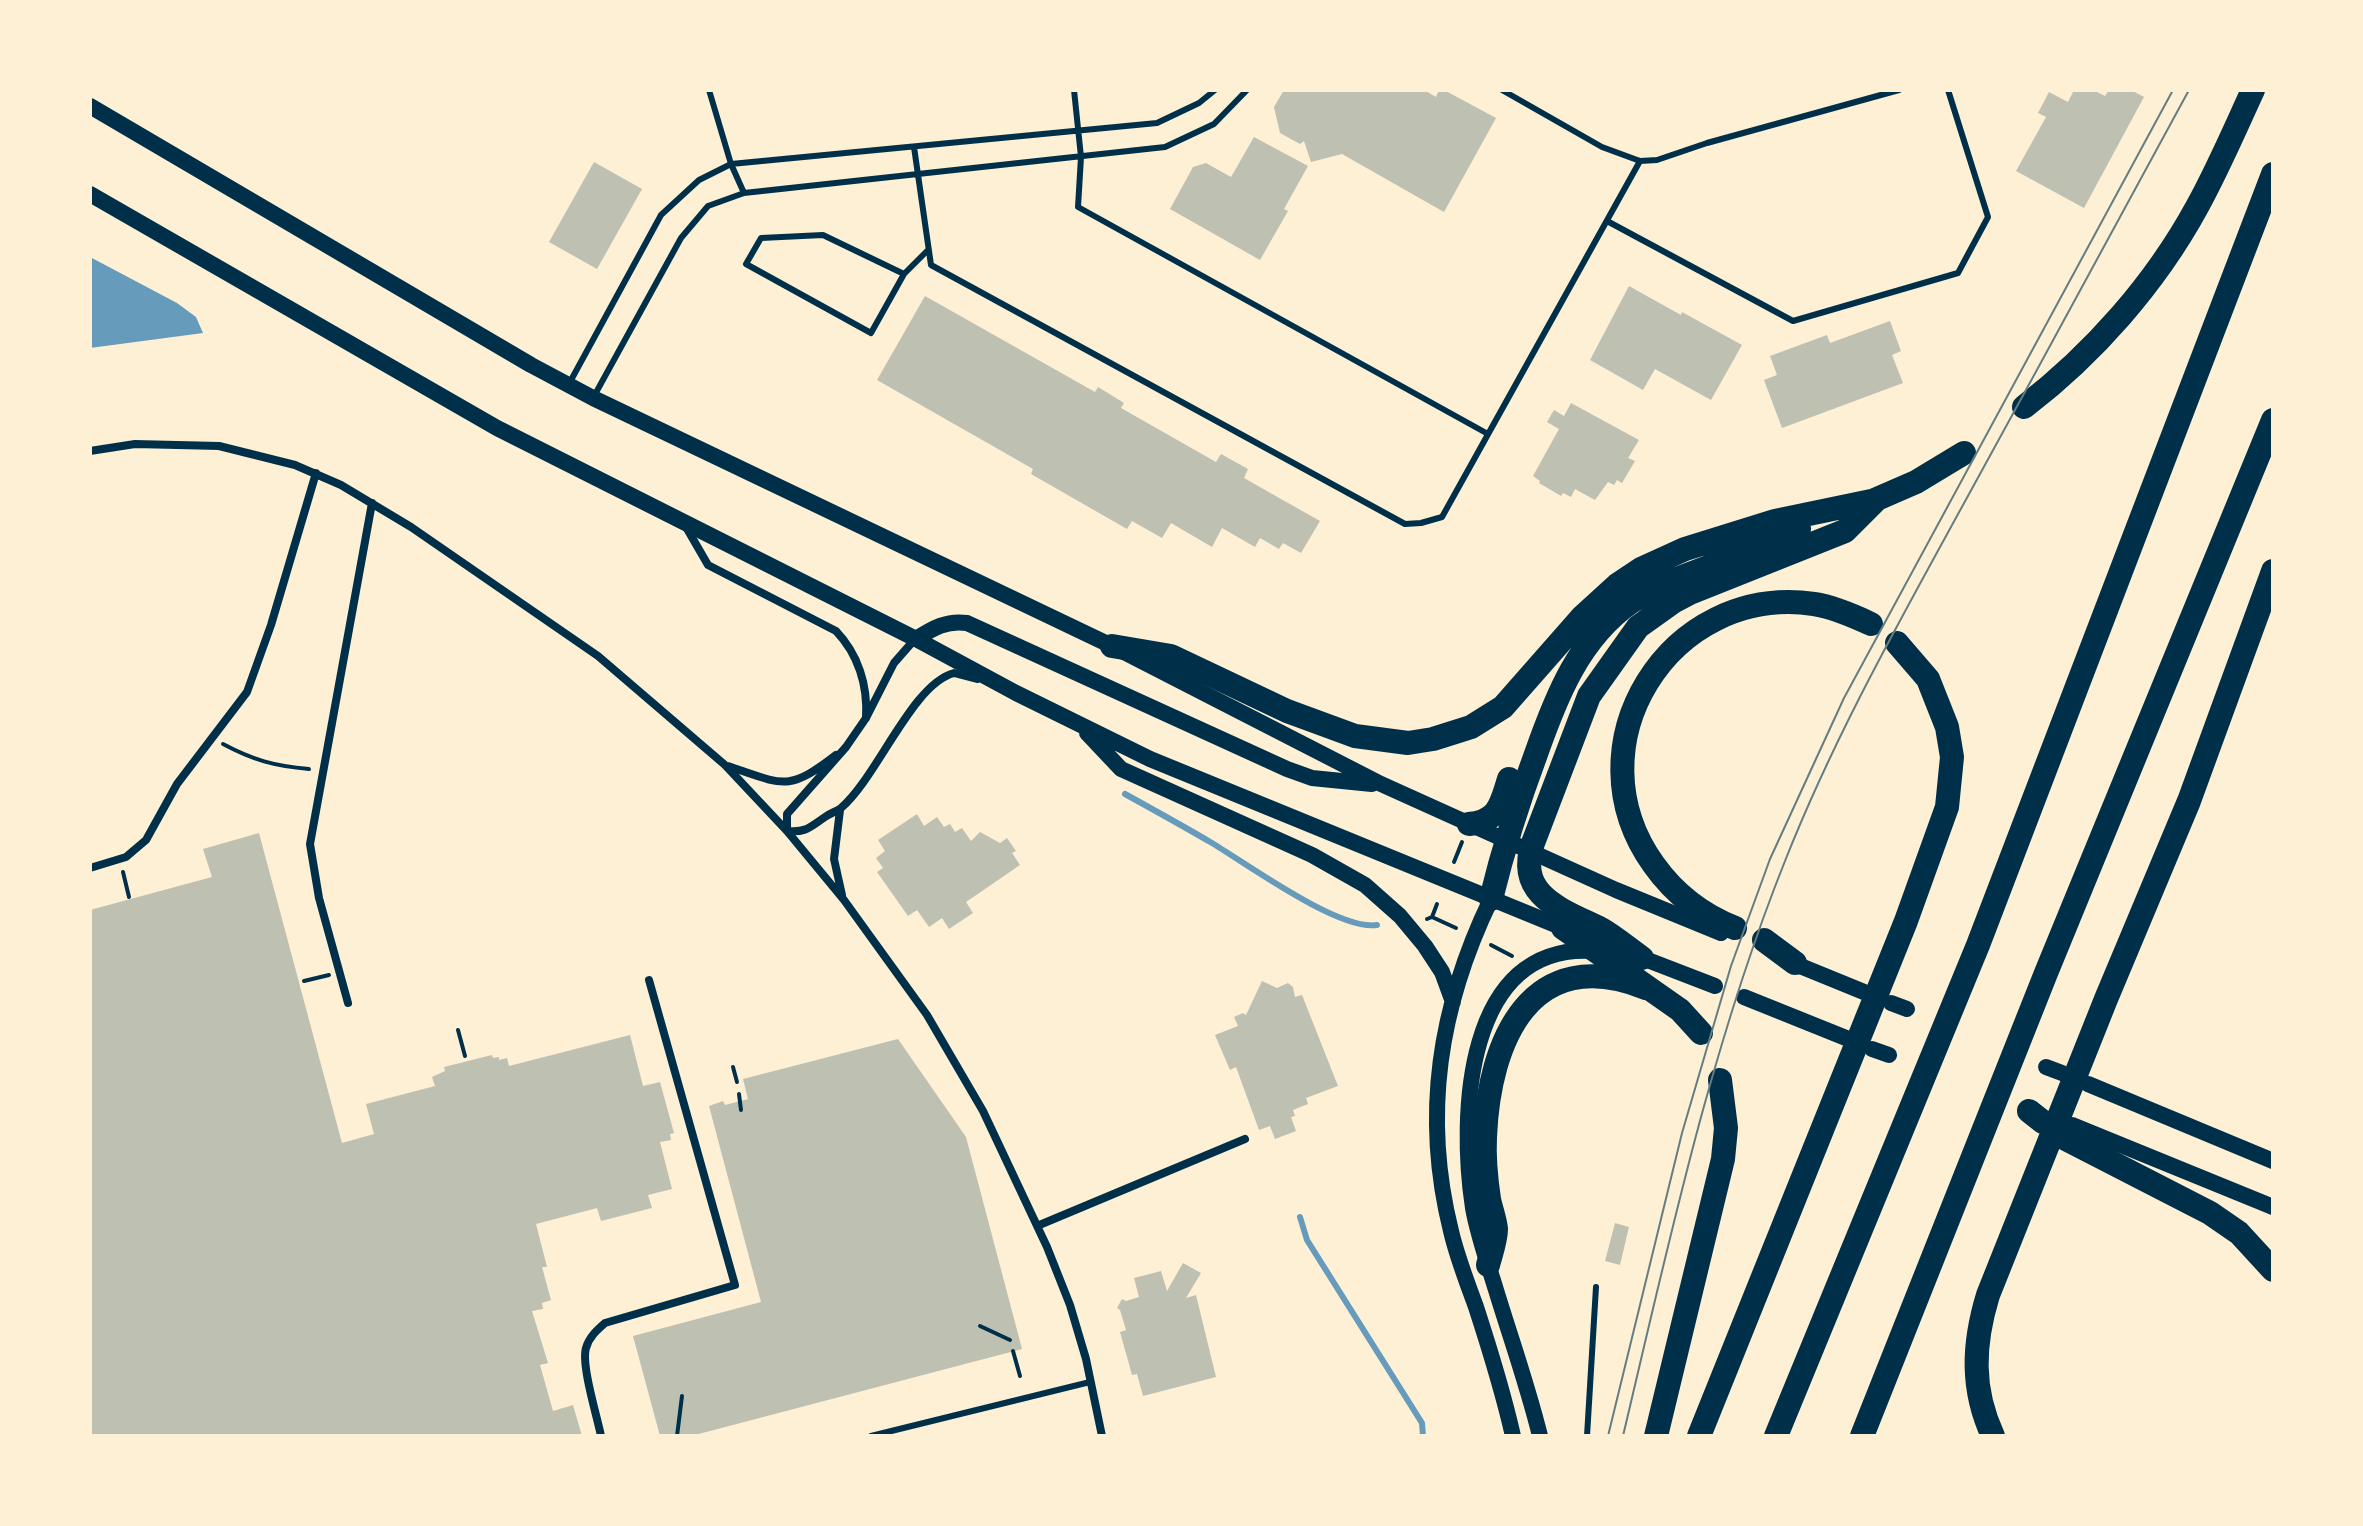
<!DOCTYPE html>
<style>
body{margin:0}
#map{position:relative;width:2363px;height:1526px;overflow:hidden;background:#fdf0d5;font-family:Lora,serif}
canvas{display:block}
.frame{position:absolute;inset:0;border:92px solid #fdf0d5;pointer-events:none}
</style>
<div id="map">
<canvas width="2363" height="1526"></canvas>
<div class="frame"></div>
</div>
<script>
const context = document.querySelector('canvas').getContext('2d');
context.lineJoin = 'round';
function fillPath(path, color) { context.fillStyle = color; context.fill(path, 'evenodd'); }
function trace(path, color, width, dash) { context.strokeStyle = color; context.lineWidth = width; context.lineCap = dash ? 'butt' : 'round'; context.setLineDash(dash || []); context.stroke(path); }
fillPath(new Path2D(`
 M90,257L177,303L196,317L203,333L90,348Z`), '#669bbc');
trace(new Path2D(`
 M1125,794C1154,810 1183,826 1212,843C1247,864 1339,931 1377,925
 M1300,1217L1307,1240L1422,1423L1423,1436`), '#669bbc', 6);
fillPath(new Path2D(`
 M1284,90H1424L1436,97L1439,90H1444L1496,118L1444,212L1342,154L1311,162L1304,141L1300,144L1280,133L1274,107Z
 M2074,90H2093L2105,96L2109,90H2131L2144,97L2084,208L2016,171L2046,117L2038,113L2049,92L2068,102Z
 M1254,137L1308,166L1284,209L1288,211L1260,260L1170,209L1193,167L1206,163L1231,177Z
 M594,162L642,189L597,269L549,242Z
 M1629,286L1681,315L1682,312L1742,345L1711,400L1655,369L1643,390L1590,360Z
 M925,296L1095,392L1098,387L1124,403L1121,408L1216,462L1221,454L1248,469L1244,478L1320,521L1301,553L1283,543L1279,549L1260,538L1255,547L1222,528L1212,547L1171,523L1162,538L1132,521L1127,529L1031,474L1033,469L877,380Z
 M1890,321L1901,351L1892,355L1903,383L1782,428L1764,380L1777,375L1770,356L1827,335L1830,343Z
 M1571,403L1639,440L1628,458L1635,461L1622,483L1617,480L1614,485L1608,482L1595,500L1575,489L1571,497L1563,493L1561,496L1539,483L1540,481L1533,476L1559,429L1547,422L1554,410L1564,416Z
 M917,814L924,826L937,817L944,827L950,824L955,832L962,828L971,841L980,832L1000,843L1007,838L1016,851L1012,853L1020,865L966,902L973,913L949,929L942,918L929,927L917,910L908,916L877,872L883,868L876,858L885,851L878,840Z
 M259,833L342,1143L374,1134L366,1104L435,1086L432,1077L445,1071L444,1067L492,1055L493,1058L499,1057V1060L507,1058L509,1066L630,1035L643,1086L660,1082L674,1133L670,1134L671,1140L660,1142L672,1189L648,1195L652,1208L601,1221L597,1208L536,1224L547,1267H542L551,1300L542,1303L543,1309L532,1311L548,1363L540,1365L553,1411L573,1405L582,1436H90V910L212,877L203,849Z
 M1262,981L1277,988L1288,983L1293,987L1295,997L1302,995L1338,1086L1306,1098L1308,1104L1293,1110L1295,1116L1291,1117L1296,1131L1275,1139L1270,1126L1259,1130L1236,1067L1230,1070L1215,1035L1238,1026L1234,1017L1243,1013L1246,1015Z
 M898,1039L966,1137L1022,1349L691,1436H660L633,1336L761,1302L709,1106L723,1101L725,1105L748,1099L743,1079Z
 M1615,1223L1629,1227L1620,1265L1605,1261Z
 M1183,1263L1201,1273L1186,1298L1196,1295L1216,1377L1143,1396L1137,1374L1132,1375L1120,1332L1126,1330L1120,1310L1117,1308L1122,1299L1126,1301L1139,1297L1134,1278L1161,1271L1167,1291Z`), '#bec0b2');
trace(new Path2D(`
 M223,744C253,760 274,766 309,769
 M1454,862L1462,842
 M123,872L129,897
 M1432,917L1456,928
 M1427,919L1432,917L1437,904
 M1491,945L1512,956
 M304,981L329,975
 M458,1030L465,1056
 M733,1067L737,1082
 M739,1094L741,1110
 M980,1326L1010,1340
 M1013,1351L1020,1376
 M677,1436L682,1396`), '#003049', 4);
trace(new Path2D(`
 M709,90L731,164L744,193
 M1074,90L1081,157L1078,207L1488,434
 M1502,90L1602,147L1640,161L1657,160L1707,143L1899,90
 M914,147L931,265L1405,524L1421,523L1442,517L1640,161
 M1607,221L1793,321L1958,273L1988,217L1948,90
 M904,274L871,333L746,264L761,238L823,235L904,274L928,250
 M570,382L661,215L699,180L731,164L1157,123L1199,103L1215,90
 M593,398L681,238L708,206L744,193L1165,147L1214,124L1247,90
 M871,1436L1090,1382
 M1587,1436L1596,1287`), '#003049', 6);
trace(new Path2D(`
 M90,451L135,444L219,446L295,465L341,485L411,527L598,656L725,765L787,831L844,900L927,1015L983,1111L1047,1247L1070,1305L1086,1359L1102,1436
 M686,527L708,565L836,631C858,654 868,685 866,718
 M728,766C784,785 788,792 836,755
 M840,810L834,859L842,895
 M787,830V814L846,747L866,718L894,663L915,639
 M787,831C806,833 810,827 825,817C830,813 836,812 841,808C878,776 912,684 954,673L977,679
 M90,868L126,857L146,840L177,784L247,692L271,625L316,473
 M348,1003L319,898L310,844L372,503
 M1037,1226L1245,1139
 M601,1436C597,1416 581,1365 586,1348C589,1337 597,1330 605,1323L735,1285L649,980`), '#003049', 8);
trace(new Path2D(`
 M90,106L531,365L593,398L1112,646L1381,784L1616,890L1721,933
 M90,194L497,428L916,639L1016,693L1150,759L1573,932
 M916,639C933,628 947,620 967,623L1287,769L1312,778L1372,784
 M1087,733L1121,769L1312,855L1365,885L1400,916L1425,946L1442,972L1453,1002
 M1491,899C1439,1007 1422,1115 1451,1231C1457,1257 1467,1282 1476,1307C1490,1350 1503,1392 1513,1436
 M1632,954L1715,986
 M1788,961L1864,992
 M1744,997L1846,1038
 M1891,1003L1907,1009
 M1872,1049L1889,1055
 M2046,1067L2062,1073
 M2088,1084L2273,1161
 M2072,1125L2273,1207
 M1540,1436C1528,1387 1511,1339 1496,1290C1488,1264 1478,1236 1473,1208C1459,1117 1464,942 1594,951`), '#003049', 16);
trace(new Path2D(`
 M2024,407C2093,354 2155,284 2197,207C2218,169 2235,129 2253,90
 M1863,505L1916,482L1964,453
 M1112,646L1171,656L1287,711L1355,736L1408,743L1433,739L1471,727L1503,707L1583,616L1617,585L1641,569L1685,549L1775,521L1876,500
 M1469,824C1499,821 1501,804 1509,779
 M1491,899C1503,850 1518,802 1536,754C1556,697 1579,638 1631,602C1660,583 1694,573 1726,560C1750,550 1774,539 1799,529
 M1563,928L1680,1010L1701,1033
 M1735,928C1702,915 1674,893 1654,865C1568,746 1669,583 1814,604C1834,607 1854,616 1871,624
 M1764,940L1795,963
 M1642,958C1629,949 1615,937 1601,929C1563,910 1515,896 1533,843L1589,696L1638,627L1673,602L1692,592L1845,531L1876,500
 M2029,1111L2043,1122
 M2066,1139L2210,1213L2239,1233L2273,1270
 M1488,1265C1491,1254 1496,1240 1496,1229C1495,1219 1491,1209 1489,1199C1486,1179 1484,1157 1485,1137C1489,1040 1531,942 1646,988
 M1656,1436L1723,1159L1726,1128L1720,1080
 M1699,1436L1906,921L1947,807L1952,757L1947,727L1928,679L1897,643
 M1776,1436L1978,945L2273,174
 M1862,1436L2046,973L2273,420
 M1993,1436C1971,1389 1973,1344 1988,1295L2106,999L2189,801L2273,571`), '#003049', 24);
trace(new Path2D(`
 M1608,1436L1682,1133L1731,966L1770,859L1844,698L2173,90
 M1623,1436C1669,1242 1711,1046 1785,861C1834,737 1899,622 1963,505C2039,367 2114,228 2189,90`), '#657d81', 2);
</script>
